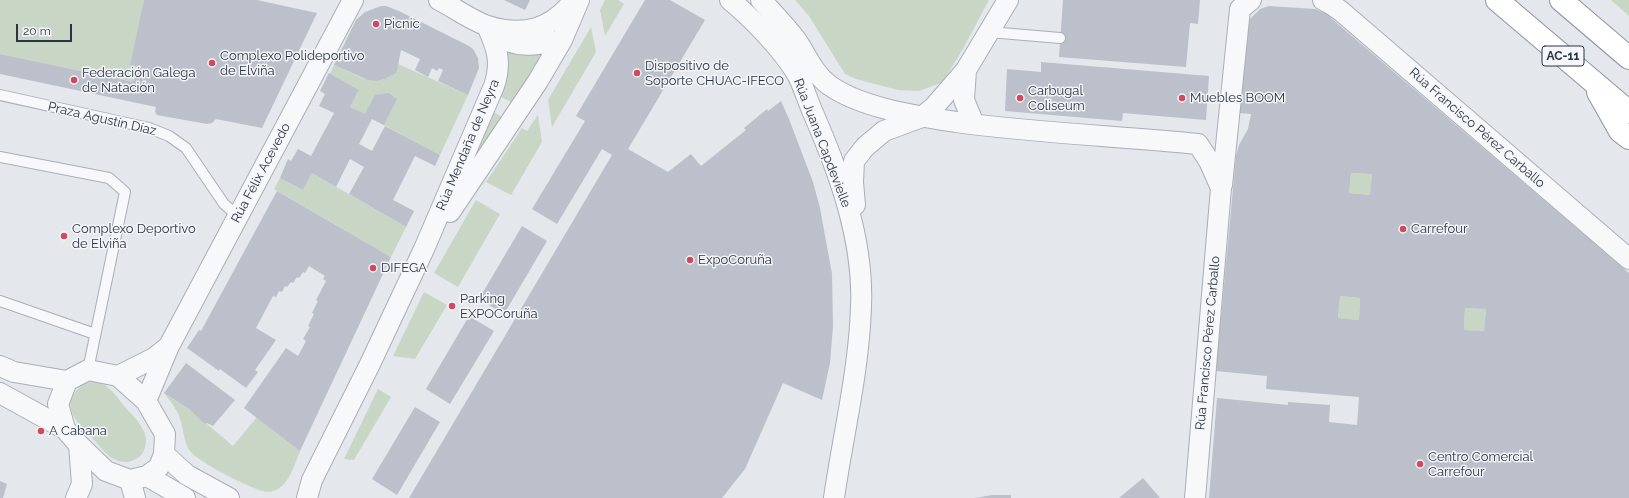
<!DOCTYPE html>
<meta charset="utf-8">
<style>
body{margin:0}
#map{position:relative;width:1629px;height:498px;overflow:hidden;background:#e4e7ec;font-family:Raleway,sans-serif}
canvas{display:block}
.scale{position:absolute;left:16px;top:24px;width:56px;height:18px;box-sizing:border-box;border:2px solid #2b3445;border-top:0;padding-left:5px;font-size:12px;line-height:14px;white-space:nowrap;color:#2b3445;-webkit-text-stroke:3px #f4f6f9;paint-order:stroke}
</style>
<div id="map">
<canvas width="1629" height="498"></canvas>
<div class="scale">20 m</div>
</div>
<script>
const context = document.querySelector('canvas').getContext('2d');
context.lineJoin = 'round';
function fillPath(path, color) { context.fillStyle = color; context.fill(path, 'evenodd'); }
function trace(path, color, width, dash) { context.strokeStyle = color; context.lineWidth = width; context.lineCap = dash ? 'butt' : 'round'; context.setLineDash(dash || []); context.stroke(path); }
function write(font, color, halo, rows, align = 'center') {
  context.font = font + ' Raleway,sans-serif'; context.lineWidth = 3; context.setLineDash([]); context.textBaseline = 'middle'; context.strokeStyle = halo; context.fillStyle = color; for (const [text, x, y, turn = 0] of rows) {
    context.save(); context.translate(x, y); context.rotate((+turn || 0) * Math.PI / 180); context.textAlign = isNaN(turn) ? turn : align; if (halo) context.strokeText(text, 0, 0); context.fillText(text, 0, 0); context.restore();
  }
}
fillPath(new Path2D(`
 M0,0H144L133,82L0,54Z
 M605,0H618L624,4L605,36L600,10Z
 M795,0H989L964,47L943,82L919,91L898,90L856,79L845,74L809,16Z
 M1611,0H1629V16Z
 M591,27L596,52L552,127L548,100Z
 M506,50L515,54L544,53L511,102L499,96Z
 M398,64L468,95L440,155L350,107L359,90L330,74L334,65C349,71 368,85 384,79C388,78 392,75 395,73Z
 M491,110L503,118L451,200Z
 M538,115L542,142L511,195L486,182L522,128L527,131Z
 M312,173L406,227L391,257L274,189L280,178L303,190Z
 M1351,173L1372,174L1370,195L1349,193Z
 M476,200L500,214L458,287L434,273Z
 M424,292L447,305L415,359L393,356Z
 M1340,296L1360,298L1359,320L1338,318Z
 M1465,308L1486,309L1484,331L1464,330Z
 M94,381C97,382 100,383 103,384C112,389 118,398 124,406C135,418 152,433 144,450C142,457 135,460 128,462C124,462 119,462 116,460C108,457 101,448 96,442C84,429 59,409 76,391C81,385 86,383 94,381Z
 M378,389L391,397L354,460L344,459Z
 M164,393L189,409L233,446L257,417L300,451C296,461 291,478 282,486C279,489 272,492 268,492C254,491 198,462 190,451C183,441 184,429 180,419C177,409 170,401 164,393Z`), '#c9d6c5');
fillPath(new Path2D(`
 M144,0H257L317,13L262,128L216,119L212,123L207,124L157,115L155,112L156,107L0,74V54L133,82L137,67L130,66Z
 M504,0H530L525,10Z
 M645,0H670L705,20L628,149L668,172L691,154L701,166L746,130L744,128L767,109L768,111L781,101L789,119L813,182L820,208L832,274L833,326L830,363L822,400L783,383L745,469L722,498H409L612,155L602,149L557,224L532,209L585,121L576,116Z
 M1063,0H1200L1198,24L1190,23L1186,67L1059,57Z
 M381,6H386L399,11L469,46L473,49L478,58L479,68L468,95L438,81L443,70L439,68L437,71L432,68L428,77L415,70L420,59L401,50L397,71L396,73L385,79L376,81L368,80L334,65L356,20L365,12Z
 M1269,6L1315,9L1325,13L1629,273V498H1209L1217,398L1288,405V402L1330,405L1329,422L1357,425L1359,397L1266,389L1267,376L1216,371L1236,156L1239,145L1248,129L1251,114L1238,113L1248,21L1260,9ZM1351,173L1372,174L1370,195L1349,193ZM1340,296L1360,298L1359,320L1338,318ZM1465,308L1486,309L1484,331L1464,330Z
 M1041,62L1209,76L1206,120L1123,113L1122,121L1005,111L1007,69L1041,72Z
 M329,73L359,90L350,107L365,114L375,95L389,93L397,99L384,125L372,119L359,144L372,151L385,126L440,155L435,166L415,156L393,200L414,211L406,227L349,194L364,167L350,159L336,187L312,173L303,190L280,178L288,159L291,161L298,149L311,156L334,113L319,106L325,94L320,91Z
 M277,191L391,257L300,451L244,408L286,348L298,356L306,341L303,339L310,327L308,326L314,314L312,313L318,301L316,300L326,281L323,279L325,276L309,266L305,273L303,272L299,278L297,277L293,283L291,282L287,287L285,286L282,292L279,291L276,297L273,296L256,328L276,340L255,370L258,372L246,388L220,369L219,371L187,348L199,330L201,331Z
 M522,226L547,241L504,314L479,299Z
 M469,316L494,331L450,404L426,389Z
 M186,363L235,400L213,426L207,423L205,424L189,409L164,393Z
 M415,407L440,422L397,495L372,479Z
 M1143,478L1160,498H1119Z
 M0,481L7,484L3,498H0Z
 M992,495H1011V498H975Z`), '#bbc0ca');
const lane = new Path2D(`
 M989,32L1060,38
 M0,95L149,128L169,136L186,148L224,204L238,216
 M0,157L109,178L125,192L88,370
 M0,301L95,334`);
const street = new Path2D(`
 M439,0C453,7 474,22 488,26C524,37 552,29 574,0
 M730,0C752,18 782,49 797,74C804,87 808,102 814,115C840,175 864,241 861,307C859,371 843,435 834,498
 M761,0C773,13 786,26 797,41C807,56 814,74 829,85C861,108 917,116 956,122C1036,133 1117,136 1198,144L1209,161L1221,188L1195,498
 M1323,0L1331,4L1342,12L1629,259
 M494,33C515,50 538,45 562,40
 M974,124L964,100L966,70L1008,0
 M1222,185L1240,9L1251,0
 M855,205L853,182L854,161L865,147L884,131L922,117L934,107L966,70
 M450,212L538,81L562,40L579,0
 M0,366L14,372L67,381
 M88,370L118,376L146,401L154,415L165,434L164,454L159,467L147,476L130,480L106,471L79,445L65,429L58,404L67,381Z
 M118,376L154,358L169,346
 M0,393L65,429
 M146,401L169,346L353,0
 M164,454L187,475L229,498
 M147,476L185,498
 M130,480L135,498
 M76,498L82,484L79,445
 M307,498L312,480L370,364L424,249L494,86C502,62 497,48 487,26`);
const highway = new Path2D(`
 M1497,0L1629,112
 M1561,0L1629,58
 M1598,92L1620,131L1629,138`);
trace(lane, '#a9aeb7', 12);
trace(street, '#a9aeb7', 22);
trace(highway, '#8b94a3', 24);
trace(lane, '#f7f8fa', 10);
trace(street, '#f7f8fa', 20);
trace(highway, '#fff', 22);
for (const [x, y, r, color] of [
 [376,24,4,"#d1495b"],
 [212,63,4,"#d1495b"],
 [637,73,4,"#d1495b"],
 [74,80,4,"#d1495b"],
 [1020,98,4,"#d1495b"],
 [1182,98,4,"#d1495b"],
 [1403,229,4,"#d1495b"],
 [64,236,4,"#d1495b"],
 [690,260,4,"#d1495b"],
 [373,268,4,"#d1495b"],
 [452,306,4,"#d1495b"],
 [41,431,4,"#d1495b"],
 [1420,464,4,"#d1495b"]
]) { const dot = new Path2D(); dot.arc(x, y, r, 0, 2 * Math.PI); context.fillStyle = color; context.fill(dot); trace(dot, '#f4f6f9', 1.5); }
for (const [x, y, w] of [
 [1563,56,42]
]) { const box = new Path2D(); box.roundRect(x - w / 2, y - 10, w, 20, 3); context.fillStyle = '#f4f6f9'; context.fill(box); trace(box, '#2b3445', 1); }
write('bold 12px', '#2b3445', null, [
 ["AC-11",1563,56]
]);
write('13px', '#2b3445', '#f4f6f9', [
 ["Picnic",384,24],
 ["Complexo Polideportivo",220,56],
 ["de Elviña",220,71],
 ["Dispositivo de",645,66],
 ["Soporte CHUAC-IFECO",645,81],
 ["Federación Galega",82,73],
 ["de Natación",82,88],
 ["Carbugal",1028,91],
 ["Coliseum",1028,106],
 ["Muebles BOOM",1190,98],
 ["Complexo Deportivo",72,229],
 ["de Elviña",72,244],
 ["Carrefour",1411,229],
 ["ExpoCoruña",698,260],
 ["DIFEGA",381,268],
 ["Parking",460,299],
 ["EXPOCoruña",460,314],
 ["A Cabana",49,431],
 ["Centro Comercial",1428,457],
 ["Carrefour",1428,472]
], 'left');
write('13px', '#2b3445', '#f4f6f9', [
 ["Praza Agustín Díaz",102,119,13],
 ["Rúa Francisco Pérez Carballo",1477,128,41],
 ["Rúa Juana Capdevielle",822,143,69],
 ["Rúa Mendaña de Neyra",468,145,-67],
 ["Rúa Félix Acevedo",261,173,-62],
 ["Rúa Francisco Pérez Carballo",1208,343,-85]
]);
</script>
